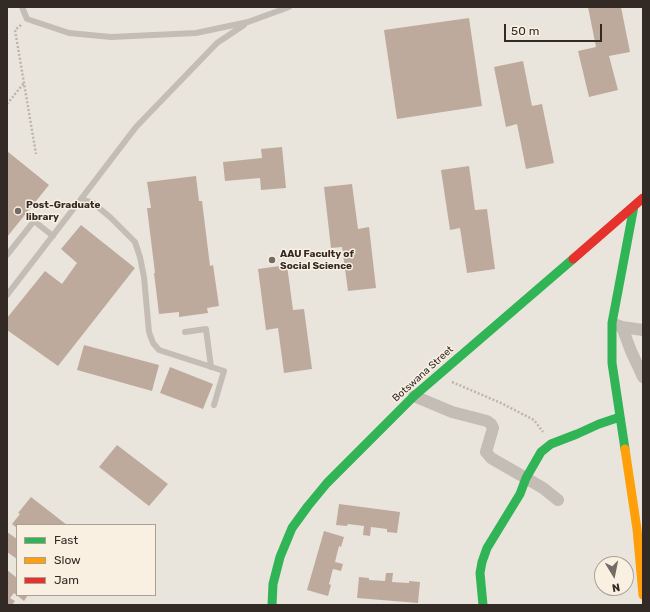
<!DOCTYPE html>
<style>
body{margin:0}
#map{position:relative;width:650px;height:612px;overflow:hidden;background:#eae5dc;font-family:Rubik,sans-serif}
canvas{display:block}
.frame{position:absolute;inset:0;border:8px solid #332a25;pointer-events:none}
.legend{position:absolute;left:16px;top:524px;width:140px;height:72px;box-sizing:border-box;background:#f9f0e2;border:1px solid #aaa196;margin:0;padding:5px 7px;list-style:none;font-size:12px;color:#332a25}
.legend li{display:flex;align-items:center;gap:8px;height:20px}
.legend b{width:20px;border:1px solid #aaa196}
.north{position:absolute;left:594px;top:556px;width:40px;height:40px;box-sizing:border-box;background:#f9f0e2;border:1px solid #aaa196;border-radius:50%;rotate:170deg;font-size:11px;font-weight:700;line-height:16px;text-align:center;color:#332a25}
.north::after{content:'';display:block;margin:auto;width:14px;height:18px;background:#736b65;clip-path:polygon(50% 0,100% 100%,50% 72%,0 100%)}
.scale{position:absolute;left:504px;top:24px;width:98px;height:18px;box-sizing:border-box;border:2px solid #332a25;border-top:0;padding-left:5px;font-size:12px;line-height:14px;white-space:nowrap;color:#332a25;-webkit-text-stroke:3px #f9f0e2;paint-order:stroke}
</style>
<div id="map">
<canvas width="650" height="612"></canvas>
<div class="frame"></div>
<ul class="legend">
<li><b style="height:5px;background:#30b455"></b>Fast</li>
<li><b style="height:5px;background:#ff9f0a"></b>Slow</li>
<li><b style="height:5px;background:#e5322d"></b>Jam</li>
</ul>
<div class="north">N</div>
<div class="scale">50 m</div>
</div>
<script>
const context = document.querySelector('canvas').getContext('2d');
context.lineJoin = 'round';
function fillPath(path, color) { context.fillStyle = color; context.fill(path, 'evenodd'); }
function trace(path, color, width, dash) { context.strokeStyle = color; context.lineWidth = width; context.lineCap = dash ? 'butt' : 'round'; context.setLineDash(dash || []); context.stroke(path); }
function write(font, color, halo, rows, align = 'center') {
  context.font = font + ' Rubik,sans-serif'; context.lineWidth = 3; context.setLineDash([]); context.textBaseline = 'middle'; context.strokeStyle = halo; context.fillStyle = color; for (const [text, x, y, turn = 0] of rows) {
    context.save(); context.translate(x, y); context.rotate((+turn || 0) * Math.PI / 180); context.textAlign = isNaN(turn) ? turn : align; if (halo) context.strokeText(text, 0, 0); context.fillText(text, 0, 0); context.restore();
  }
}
fillPath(new Path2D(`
 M588,7H621L630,52L609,56L618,90L589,97L578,51L596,47Z
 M469,18L482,106L397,119L384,30Z
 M523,61L532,106L542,104L554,163L526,169L517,124L506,127L494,67Z
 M282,147L286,188L261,190L260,178L225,181L223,162L262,158L261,149Z
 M7,151L49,185L7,237Z
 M469,166L475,210L487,209L495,269L467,273L460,228L450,230L441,170Z
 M196,176L199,201H202L210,266L213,265L219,306L207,308L208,313L179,317V312L159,314L154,273H155L147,208H151L147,182Z
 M352,184L358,229L369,227L376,288L348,291L342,247L331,248L324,187Z
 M81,225L135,268L58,366L7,330V318L45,271L62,284L77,263L61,249Z
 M287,265L293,310L304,309L312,369L284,373L278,328L266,330L258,269Z
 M84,345L159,365L152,391L77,370Z
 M170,367L213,384L203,409L160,393Z
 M117,445L168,484L149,506L99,467Z
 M31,497L67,525H17V528L12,524L20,514L18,513Z
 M339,504L400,512L397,533L387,532V529L371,527L370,536L363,535L364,526L348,524L347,526L336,525Z
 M324,531L344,537L341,547L339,546L335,562L343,564L341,571L333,569L329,584L331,585L328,596L307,590Z
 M7,532L17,539V559L7,552Z
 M7,570L17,578V595H28L24,601L14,593L10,598L15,601L12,605H7V589L8,588H7Z
 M386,573H393L392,582L409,583V581L420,582L418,603L357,598L359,577L369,578V580L385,581Z`), '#beaa9d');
trace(new Path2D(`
 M21,25L15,30L36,154
 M7,104L24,83
 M452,382L501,403L534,420L543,432`), '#bcb5ae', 2.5, [2, 2]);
trace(new Path2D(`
 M22,7L27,19L69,33L111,37L196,33L248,22L289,7
 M81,199L136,127L217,43L244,25
 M7,255L34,221L53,236
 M7,295L81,199L93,203L110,217L135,242L140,257L144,277L149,332L153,343L159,350L224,371L214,405
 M185,332L206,329L211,367`), '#c3bdb6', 6);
trace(new Path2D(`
 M617,325L622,327L643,330
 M622,327L631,351L643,377
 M414,396L452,412L487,421L491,424L493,428L486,452L491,458L543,488L558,500`), '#c3bdb6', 12);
trace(new Path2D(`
 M625,449L612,363V323L634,206
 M272,605L273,584L280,557L292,528L308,506L327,483L414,396L573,259
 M483,605L480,573L482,562L487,548L520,494L526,478L541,452L551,444L577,434L599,424L620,417`), '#30b455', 9);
trace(new Path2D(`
 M625,449L637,529L643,595`), '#ff9f0a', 9);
trace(new Path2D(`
 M573,259L643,198`), '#e5322d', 9);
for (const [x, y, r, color] of [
 [18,211,4,"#736b65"],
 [272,260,4,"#736b65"]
]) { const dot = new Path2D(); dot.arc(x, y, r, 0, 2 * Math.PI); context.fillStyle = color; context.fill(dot); trace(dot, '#f9f0e2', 1.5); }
write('bold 10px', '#332a25', '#f9f0e2', [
 ["Post-Graduate",26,205],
 ["library",26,217],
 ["AAU Faculty of",280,254],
 ["Social Science",280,266]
], 'left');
write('10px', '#332a25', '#f9f0e2', [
 ["Botswana Street",423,374,-42]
]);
</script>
